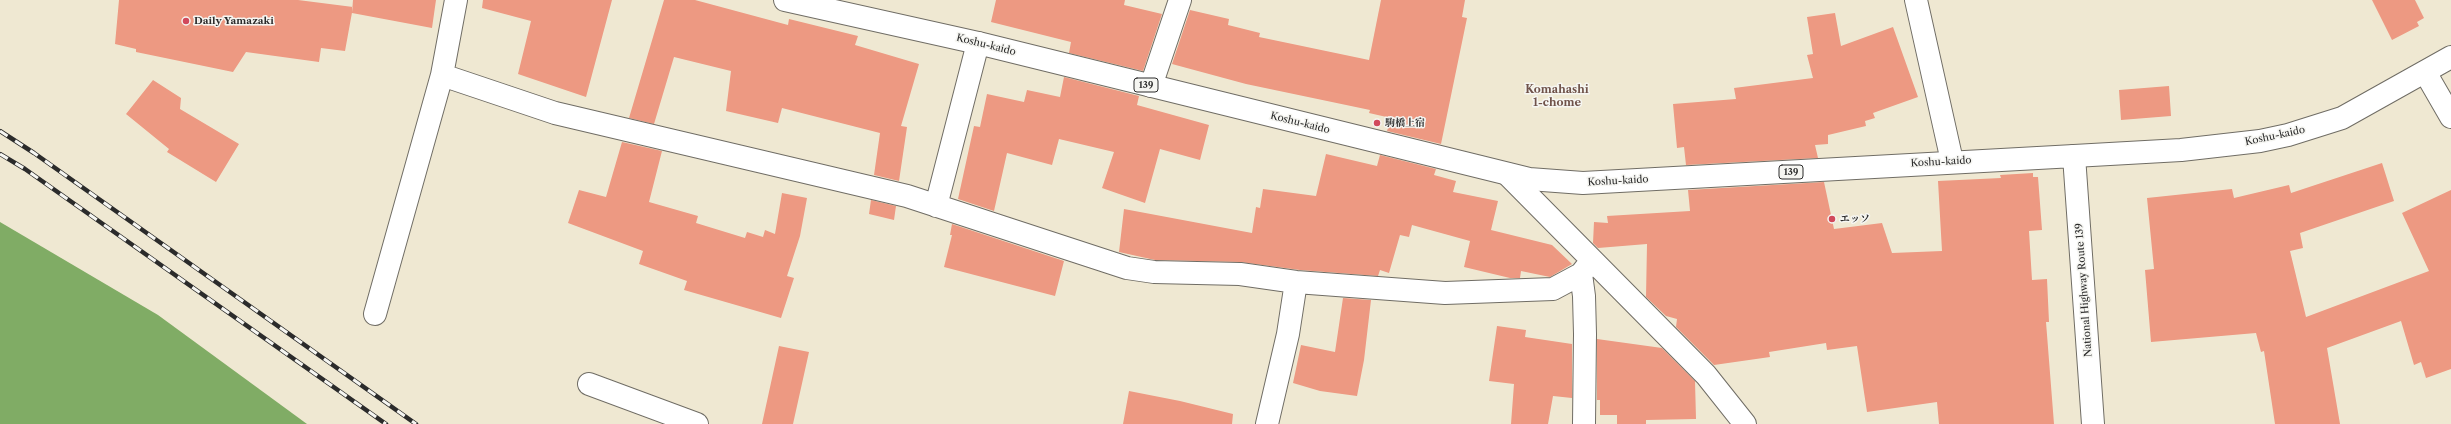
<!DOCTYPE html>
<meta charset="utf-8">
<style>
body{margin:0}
canvas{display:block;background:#efe8d2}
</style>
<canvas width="2451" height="424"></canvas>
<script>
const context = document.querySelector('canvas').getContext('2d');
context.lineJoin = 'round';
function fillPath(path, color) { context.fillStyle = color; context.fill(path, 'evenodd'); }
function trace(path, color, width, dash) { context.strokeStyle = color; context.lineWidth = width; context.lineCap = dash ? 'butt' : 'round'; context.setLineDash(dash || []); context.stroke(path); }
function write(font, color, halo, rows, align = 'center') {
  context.font = font + ' "Libre Caslon Text","Noto Serif JP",serif'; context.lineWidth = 3; context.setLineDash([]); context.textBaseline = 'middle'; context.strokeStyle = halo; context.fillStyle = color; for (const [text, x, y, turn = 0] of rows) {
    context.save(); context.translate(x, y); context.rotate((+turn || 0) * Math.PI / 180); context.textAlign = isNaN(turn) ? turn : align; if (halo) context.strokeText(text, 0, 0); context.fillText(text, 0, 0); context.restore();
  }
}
fillPath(new Path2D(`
 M0,222L158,315L307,424H0Z`), '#80ac65');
fillPath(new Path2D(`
 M119,0H298L353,7L345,51L321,48L319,62L246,52L233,72L136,52V49L115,44Z
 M353,0H436L432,28L352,13Z
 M483,0H612L586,97L518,74L531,21L482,8Z
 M664,0H695L788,25L789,19L858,36L855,45L919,64L901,126L907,127L899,181L874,175L880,133L782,108L778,123L726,111L731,71L674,57L654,124L629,118Z
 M996,0H1125L1124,5L1162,14L1143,71L1069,53L1071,42L991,22Z
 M1381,0H1465L1462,17L1467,18L1441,144L1387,131L1391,118L1369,113L1370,110L1246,84L1172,64L1190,10L1229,19L1228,25L1260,33L1259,37L1369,60Z
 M2372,0H2415L2424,18L2417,22L2419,26L2392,40Z
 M1835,13L1841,46L1893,27L1918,97L1873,113L1875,118L1865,121L1866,126L1828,135V144L1815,145L1818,158L1686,165L1684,147L1677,148L1673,104L1736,99L1734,88L1813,78L1807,55L1813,54L1807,17Z
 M1064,77L1139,96L1137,105L1209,125L1200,160L1160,149L1145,203L1102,188L1114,152L1059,139L1052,165L1007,153L994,211L958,199L974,126L980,127L987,94L1024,102L1027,90L1060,97Z
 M153,80L181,98L180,109L239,144L216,182L167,152L169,149L126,114Z
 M2169,86L2171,116L2121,120L2119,90Z
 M622,142L662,151L649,202L698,216L696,223L745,238L747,232L763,237L765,230L775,234L782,193L807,198L800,236L787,276L794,278L781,318L684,290L687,281L639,264L643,251L568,223L579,190L606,197Z
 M1326,154L1377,166L1380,155L1436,169L1434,175L1456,181L1453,192L1498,201L1491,230L1552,245L1572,264L1550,277L1521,271L1520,278H1510L1464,267L1470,241L1412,225L1409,237L1400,235L1389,273L1380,270L1378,276L1300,270L1240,262L1155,260L1119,252L1124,209L1252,233L1256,207L1260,208L1263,189L1316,196Z
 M2382,163L2394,201L2300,233L2303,248L2290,251L2306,317L2429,271L2402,213L2451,190V369L2426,378L2421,362L2414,365L2401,321L2327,348L2340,424H2275L2264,351L2261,352L2256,333L2151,342L2145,270L2154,269L2147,198L2232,189L2234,198L2289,185L2291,193Z
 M2033,173V177H2038L2042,230L2029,231L2032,280L2047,279L2049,322H2046L2054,424H1939L1937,402L1867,412L1857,346L1827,350L1826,343L1769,352L1770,357L1714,365L1676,327L1677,319L1666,316L1646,297L1647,244L1598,248L1593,243L1594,222L1608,223L1607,216L1690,211L1688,190L1824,182L1834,229L1882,223L1892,253L1942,251L1938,181L2001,178L2000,175Z
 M871,200L896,206L894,220L869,214Z
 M952,224L1064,261L1055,296L944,267L952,235H950Z
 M1343,298L1371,300L1364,360L1357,396L1320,391L1293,383L1301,345L1335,352Z
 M1497,326L1526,330L1525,337L1572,344V398L1553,396L1548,424H1511L1514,384L1489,381Z
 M1597,339L1662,348L1695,381L1696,419L1646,420V424H1617V415H1600V400H1597Z
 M779,346L809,352L793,424H762Z
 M1129,391L1180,401L1233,414L1232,424H1123Z`), '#ed9982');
const minor = new Path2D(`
 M1916,0L1952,161
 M2425,72L2451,117
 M442,75L555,113L907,196L1127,268L1154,272L1240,274L1296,282L1445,293L1553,289L1581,274L1592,260
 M1151,86L1180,0
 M2074,156L2181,150L2260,141L2288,135L2342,118L2451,57
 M1507,174L1706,375L1745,424
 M936,206L978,43
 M1581,274L1584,296L1585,334L1584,424
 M375,314L442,75L456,0
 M589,384L697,424
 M1267,424L1288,334L1296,282`);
const highway = new Path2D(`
 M785,0L978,43L1529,179L1583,183L2074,156L2093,424`);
trace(minor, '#706d65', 24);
trace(highway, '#706d65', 24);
trace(minor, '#fff', 22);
trace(highway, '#fff', 22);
const rail = new Path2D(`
 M0,131L34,153L416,424
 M0,154L25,169L386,424`);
trace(rail, '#2b2b2b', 4.5);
trace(rail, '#f6f6f2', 3, [9]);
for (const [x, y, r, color] of [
 [186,21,4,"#d1495b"],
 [1377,123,4,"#d1495b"],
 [1832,219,4,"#d1495b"]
]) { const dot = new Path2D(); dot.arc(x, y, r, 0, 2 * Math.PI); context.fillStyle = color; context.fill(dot); trace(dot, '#f6f6f2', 1.5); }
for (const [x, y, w] of [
 [1146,85,24],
 [1791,172,24]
]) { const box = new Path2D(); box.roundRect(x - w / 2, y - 7, w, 14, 3); context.fillStyle = '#f6f6f2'; context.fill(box); trace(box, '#2b2b2b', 1); }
write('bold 9px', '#2b2b2b', null, [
 ["139",1146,85],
 ["139",1791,172]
]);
write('bold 10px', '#2b2b2b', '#f6f6f2', [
 ["Daily Yamazaki",194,21],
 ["駒橋上宿",1385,123],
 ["エッソ",1840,219]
], 'left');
write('10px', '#2b2b2b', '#f6f6f2', [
 ["Koshu-kaido",986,45,14],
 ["Koshu-kaido",1300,123,14],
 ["Koshu-kaido",2275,136,-12],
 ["Koshu-kaido",1941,162,-3],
 ["Koshu-kaido",1618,181,-3],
 ["National Highway Route 139",2084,290,-94]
]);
write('bold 11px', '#6f5249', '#f6f6f2', [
 ["Komahashi",1557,90],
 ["1-chome",1557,103]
]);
</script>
